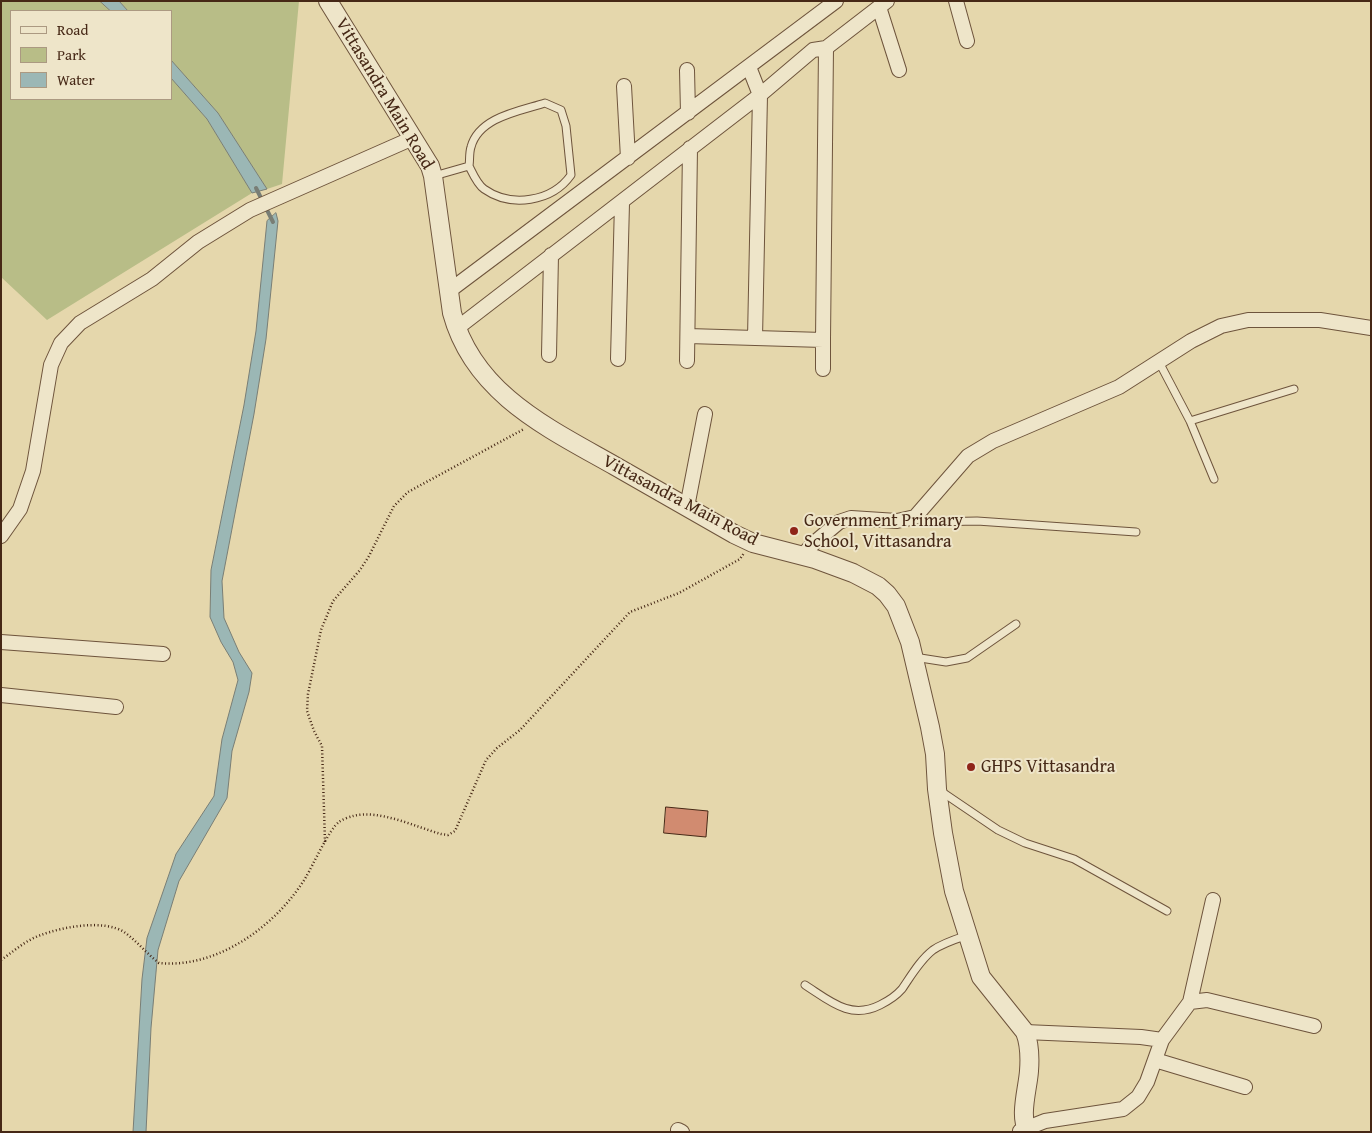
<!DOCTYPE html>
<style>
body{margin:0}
#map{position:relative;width:1372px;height:1133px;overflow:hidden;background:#e5d7ac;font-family:"Gentium Book Plus",serif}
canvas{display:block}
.frame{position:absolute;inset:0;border:2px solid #462816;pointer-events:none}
.legend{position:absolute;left:10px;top:10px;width:162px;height:90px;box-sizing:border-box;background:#eee5c9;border:1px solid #ab9981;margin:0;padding:6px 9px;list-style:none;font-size:15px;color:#462816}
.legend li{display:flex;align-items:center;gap:10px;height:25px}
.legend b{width:25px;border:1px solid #ab9981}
</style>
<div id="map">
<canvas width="1372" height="1133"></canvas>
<div class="frame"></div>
<ul class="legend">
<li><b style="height:6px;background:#eee5c9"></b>Road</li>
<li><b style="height:14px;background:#b8bd87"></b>Park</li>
<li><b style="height:14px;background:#9bb7b5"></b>Water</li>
</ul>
</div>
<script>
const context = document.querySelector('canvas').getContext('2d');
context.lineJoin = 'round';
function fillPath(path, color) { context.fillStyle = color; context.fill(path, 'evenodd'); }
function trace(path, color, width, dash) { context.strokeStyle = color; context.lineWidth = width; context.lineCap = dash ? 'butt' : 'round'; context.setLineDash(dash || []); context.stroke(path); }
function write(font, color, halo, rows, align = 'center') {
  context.font = font + ' "Gentium Book Plus",serif'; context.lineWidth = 4; context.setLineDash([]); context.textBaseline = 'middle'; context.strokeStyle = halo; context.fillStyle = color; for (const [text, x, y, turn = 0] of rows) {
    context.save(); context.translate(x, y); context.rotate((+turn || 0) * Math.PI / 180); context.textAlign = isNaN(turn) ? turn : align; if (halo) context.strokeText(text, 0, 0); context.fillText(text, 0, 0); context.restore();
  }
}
fillPath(new Path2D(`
 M1,1H100L111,11H11V99H171V78L207,119L252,193L47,320L1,277Z
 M119,1H299L282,184L267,189L218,113L171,60V11H128Z`), '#b8bd87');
const water = new Path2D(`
 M100,1H119L128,11H111Z
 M171,60L218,113L267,189L252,193L207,119L171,78Z
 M276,213L278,221L266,339L254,414L222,581L224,618L239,652L252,673L249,692L232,751L227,798L179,881L158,950L151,1028L146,1132H133L142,979L147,938L176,854L214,796L222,739L238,680L233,662L221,642L210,617L211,570L244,405L256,331L267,221Z`);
fillPath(water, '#9bb7b5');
trace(water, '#797e75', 1);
trace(new Path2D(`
 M256,188L273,222`), '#797e75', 4);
const building = new Path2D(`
 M666,807L708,811L706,837L664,833Z`);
fillPath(building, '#d18b70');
trace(building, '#462816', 1);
const service = new Path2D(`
 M434,176L469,166C470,160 469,153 471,147C479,117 520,111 545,103L561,110L566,126L571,175C552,202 511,208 484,189C477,184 473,174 469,166
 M1159,362L1190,421L1294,389
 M1190,421L1214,479
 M915,517L932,522L977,521L1136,532
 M914,657L946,662L967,658L1016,624
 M939,790L998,830L1025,843L1074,859L1167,911
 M805,985C830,1001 850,1020 880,1005C888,1001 896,996 902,989C911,976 920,960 933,950C943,943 956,939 968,935`);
const minor = new Path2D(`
 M956,1L967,41
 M879,7L899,70
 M826,48L887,1
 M749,67L760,95L755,338
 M687,70L688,113
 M624,86L628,158
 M449,291L836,1
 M456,329L760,95L813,50L826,48L823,340L688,336
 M549,355L551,255
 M618,359L622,203
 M687,361L690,148
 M823,369V340
 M687,507L705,414
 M1,536L20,509L33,471L51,365L61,343L80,323L152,279L198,242L250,210L413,138
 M802,556L814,543L839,522L851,518L897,521L915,517L968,456L993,441L1119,387L1191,341L1221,326L1248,320H1320L1371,328
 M1,642L163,654
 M1,695L116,707
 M1190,1002L1213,900
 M1025,1032L1141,1037L1162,1040L1190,1002L1207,1000L1314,1026
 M1155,1060L1245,1087
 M678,1130L682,1132
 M1020,1131L1045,1121L1123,1109L1138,1097L1147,1082L1162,1040`);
const tertiary = new Path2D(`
 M328,1L430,166L433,176L452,313C474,394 548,428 615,466C655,489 694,511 734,534L753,543L815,559L853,573L878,586L887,594L896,606L910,642L930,727L935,754L937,789L943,833L954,891L960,910L981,977L1025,1032C1030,1045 1030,1058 1029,1071C1028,1088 1018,1119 1029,1132`);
trace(service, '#6e543c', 9);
trace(minor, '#6e543c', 16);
trace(tertiary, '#6e543c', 20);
trace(new Path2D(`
 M325,842L322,746L314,731L307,711L308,694L321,630L333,601L360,570L369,556L394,506L408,492L524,429
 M1,960C14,951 26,940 41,935C62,927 104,919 124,932C137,941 147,954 159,963C218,969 277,925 306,877C313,865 330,828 339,822C343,819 349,817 353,816C379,809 416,827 441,834L448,835L455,831L486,760L497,748L520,730L630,612L679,593L740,559L744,553`), '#462816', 2.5, [1, 2.5]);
trace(service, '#eee5c9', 7);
trace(minor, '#eee5c9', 14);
trace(tertiary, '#eee5c9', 18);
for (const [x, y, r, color] of [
 [794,531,5,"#8f2418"],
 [971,767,5,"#8f2418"]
]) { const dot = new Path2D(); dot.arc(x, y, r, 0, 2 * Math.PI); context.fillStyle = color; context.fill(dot); trace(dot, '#eee5c9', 2); }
write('18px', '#462816', '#eee5c9', [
 ["Vittasandra Main Road",384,94,59],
 ["Vittasandra Main Road",680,501,28]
]);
write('18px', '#462816', '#eee5c9', [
 ["Government Primary",804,521],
 ["School, Vittasandra",804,542],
 ["GHPS Vittasandra",981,767]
], 'left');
</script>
